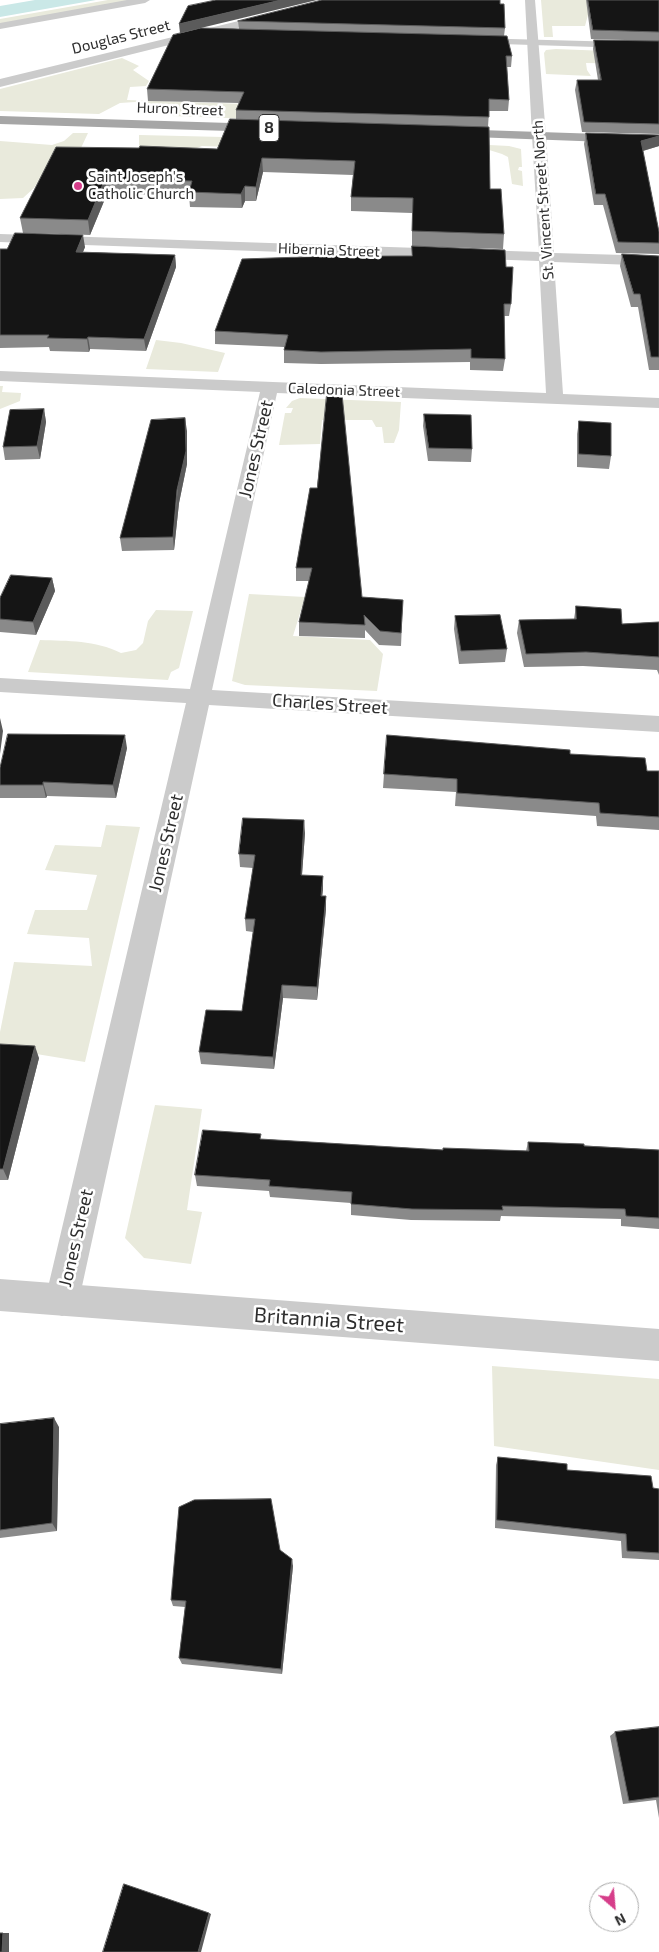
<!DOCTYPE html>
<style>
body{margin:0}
#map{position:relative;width:659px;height:1952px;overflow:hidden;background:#fff;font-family:"Exo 2",sans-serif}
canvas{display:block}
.north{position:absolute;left:589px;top:1882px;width:50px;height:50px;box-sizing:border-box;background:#fff;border:1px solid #ababab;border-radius:50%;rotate:153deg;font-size:14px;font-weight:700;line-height:20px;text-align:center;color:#2e2e2e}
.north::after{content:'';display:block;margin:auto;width:18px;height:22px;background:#d63e8a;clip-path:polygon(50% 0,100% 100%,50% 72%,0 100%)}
</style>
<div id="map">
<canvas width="659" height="1952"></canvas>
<div class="north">N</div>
</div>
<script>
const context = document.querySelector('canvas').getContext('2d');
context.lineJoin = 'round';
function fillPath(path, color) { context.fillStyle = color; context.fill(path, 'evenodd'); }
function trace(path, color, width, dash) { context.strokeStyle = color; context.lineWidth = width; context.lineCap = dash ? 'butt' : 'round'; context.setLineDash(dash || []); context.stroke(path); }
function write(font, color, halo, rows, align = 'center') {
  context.font = font + ' "Exo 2",sans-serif'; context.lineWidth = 5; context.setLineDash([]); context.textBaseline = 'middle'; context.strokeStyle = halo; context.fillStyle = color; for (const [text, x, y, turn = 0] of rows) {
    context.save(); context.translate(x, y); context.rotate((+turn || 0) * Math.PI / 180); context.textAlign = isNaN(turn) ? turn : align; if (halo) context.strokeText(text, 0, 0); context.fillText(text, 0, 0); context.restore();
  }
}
fillPath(new Path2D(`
 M108,0H132L0,24V19Z
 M541,0H592L585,26H552L553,37H544Z
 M556,49L632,52L635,64L586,63L587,70L591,76L546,74L544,53L546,50Z
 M122,58L139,66L133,70L149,81L146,86L130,87L127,100L246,104L269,76L253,119L172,116L154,105L135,102L120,103L99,114L0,111V89Z
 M73,133H88L81,148L54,158L34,188L23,198L0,199V141L52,145L64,141Z
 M139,135H140L265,138L263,148L202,146L197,148L139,150Z
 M470,144L509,146L521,149L522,167H519L518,170L522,171L523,186L512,184L508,157L502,154Z
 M156,340L181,343L225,353L218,372L146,369Z
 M0,386H3L2,392L21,393L20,401L0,409Z
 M300,398L401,402L399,430L394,443H384L382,427H376L372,420H322L320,444L279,445L285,413H291L293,408H286L292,401Z
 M249,594L305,597L293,636L370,640L383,654L377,691L245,685L232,681Z
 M156,610L193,611L179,668L171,672L168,680L28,672L40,640C68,641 95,640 121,653L136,650L143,643L148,621Z
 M106,825L140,827L85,1062L0,1048V1032L14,962L92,966L89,938L27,934L35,910H87L97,875L45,870L55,845L101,847Z
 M155,1105L202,1109L187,1210L202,1212L191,1264L144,1258L125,1238Z
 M492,1366L659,1379V1470L494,1446Z`), '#e9eadc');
fillPath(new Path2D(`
 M35,0H96L0,17V6Z`), '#cae8e7');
fillPath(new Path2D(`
 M127,0H150L145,3L0,29V23Z
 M325,0H343L342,2L0,87V79Z
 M473,38L659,43V49L469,43L467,41Z
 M539,132L546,136L554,253L659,256V266L554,262L563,394L659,398V408L277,393L212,690L659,716V732L209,705L79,1300L74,1311L62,1316L50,1311L45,1300L186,703L0,692V678L190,689L260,392L0,381V371L546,393L539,261L0,242V234L539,252L532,136Z`), '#cbcbcb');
fillPath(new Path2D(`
 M525,0H535L546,136L539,140L532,136Z
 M0,1279L659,1329V1361L0,1311Z`), '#cbcbcb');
fillPath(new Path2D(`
 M0,116L263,124L269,128L263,132L0,124Z
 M451,129L659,136V144L446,136L444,133L446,130Z`), '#a6a6a6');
fillPath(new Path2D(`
 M586,0H659V41L591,39Z
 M500,4L505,28L504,36L512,56L511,67H507L509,100L508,111H489L488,127L490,189L504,234L503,249L412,246V213L351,211V197L353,175L263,172L256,201H245L242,208L190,207L189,195L107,194L90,235L33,233L85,247L83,252L175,255L176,267L146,351L90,349L89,352L50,351L49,347L0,348V249H7L23,233L20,218L139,148L217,149L236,119V110L239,103L148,101L147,89L239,29L238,21Z
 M594,40L659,41V134L582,132L575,90L577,80H598L593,49Z
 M586,133L659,146L643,151L659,232V254L616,253L603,205H594L584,144Z
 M622,254L659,256V370H649L638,307H631L620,266Z
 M506,267L511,304L509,316H504L505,359L503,371L470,370V362L321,364L284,363V347L215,344V331Z
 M44,409L46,422L40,459L5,460L3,447Z
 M424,414L472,449L471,462L428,461L423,426Z
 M579,421L611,456L609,469L577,467V434Z
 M187,431V464L179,503L174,550L122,551L120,538Z
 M310,488L362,597L403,600L401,646L379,645L365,630V638L299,636V622L309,581H296V568Z
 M52,578L55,591L36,635L0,632V598Z
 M576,606L622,624L659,622V675L657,670L583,666L524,667L517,633L519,620L574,619Z
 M455,616L507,649L505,662L459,664L454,629Z
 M127,748L116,798L47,796L46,798H0V768Z
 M570,754L647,771H659V830L597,826L596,816L455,806L456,792L383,788L384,774Z
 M305,833L302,875L323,889L322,896H326V909L317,1000L283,998L274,1069L201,1064L199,1052L242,1011L253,932L246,931L245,919L253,868L240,867L239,854Z
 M0,1044L39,1058L8,1180H0Z
 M262,1139L442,1150L526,1151L528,1142L659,1150V1229L621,1226V1219L501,1216L500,1221L411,1220L351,1215V1203L270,1197L269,1191L197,1186L195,1175Z
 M0,1424L59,1427L57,1531L0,1538Z
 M498,1457L567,1470L653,1488L659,1489V1560L622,1558L621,1541L495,1528L496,1465Z
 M280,1550L293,1566L282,1674L182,1664L179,1658L185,1607L173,1606L171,1600Z
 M659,1727V1818L656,1800L623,1804L610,1736L615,1732Z`), '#8a8a8a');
fillPath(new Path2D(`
 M281,0H317L180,33L179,24Z
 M659,136V146L639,152L641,141Z
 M262,158L263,172L256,201V187Z
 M105,179L107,194L90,235L88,220Z
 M245,186V201L242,208L241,194Z
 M83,235L85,247L78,264L76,252Z
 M175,255L176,267L146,351L144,339Z
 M88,337L90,349L89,352L87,339Z
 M44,409L46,422L40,459L37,446Z
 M185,418L187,431V464L179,503L174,550L173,537Z
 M52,578L55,591L36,635L33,622Z
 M0,718L3,731L0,754Z
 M125,735L127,748L116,798L113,785Z
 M43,782L47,796L46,798L43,785Z
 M304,820L305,833L301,888V875Z
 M323,876V889L321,908V896Z
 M326,896V909L317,1000V987Z
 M282,985L283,998L274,1069L273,1057Z
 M35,1046L39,1058L8,1180L3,1169Z
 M54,1418L59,1427L57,1531L52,1523Z
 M292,1559L293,1566L282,1674L281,1669Z
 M209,1913L211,1914L201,1952H198Z
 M3,1933H9V1952H2Z`), '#5b5b5b');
const building = new Path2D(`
 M216,0H281L179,24L188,6Z
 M322,0H500V4H504L505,28L238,21Z
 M588,0H659V32L593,30Z
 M201,28L507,36L512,56H506L509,100L489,99V117L236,110L244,92L147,89L173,35Z
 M594,40L659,41V124L584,122L577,80H601Z
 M230,119L489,127L490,189H501L504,234L412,231L413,198L351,197L355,161L262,158L256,187L245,186L241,194L189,192L192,181L105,179L88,220L20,218L56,147L139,148L140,146L217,149Z
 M586,133L659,135V136L641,141L659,232V243L618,242L605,194H596Z
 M15,233L83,235L76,252L175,255L144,339L88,337L87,339L47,338L49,335H0V249H7Z
 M412,246L505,250L506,267H513L511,304H504L505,359L471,358V349L321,352L284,350L288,335L215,331L242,259L332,256H412Z
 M622,254L659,256V357H651L640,294H634Z
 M327,394H342L362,597L403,600L401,633L380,631L364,615L365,625L299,622L312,568H296L310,488H317Z
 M44,409L37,446L3,447L10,410Z
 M424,414L471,415L472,449L429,448Z
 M185,418L186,451L177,490L173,537L120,538L151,420Z
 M579,421L611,423V456L579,454Z
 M11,575L52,578L33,622L0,619V598Z
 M576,606L621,609L622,624L659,622V657L586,652L526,654L519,620L576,619Z
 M500,615L507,649L461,651L455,616Z
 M8,734L125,735L113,785L43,782V785H0V768Z
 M387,735L570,750V754L645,758L647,771H659V817L600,813L599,803L457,793V779L384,774Z
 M243,818L304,820L301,875L323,876L321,896H326L317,987L282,985L273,1057L199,1052L206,1010L242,1011L255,919H245L255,855L239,854Z
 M0,1044L35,1046L3,1169H0Z
 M203,1130L261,1134L260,1139L443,1150V1148L529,1151L528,1142L584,1144V1146L659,1150V1218L626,1216L625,1209L502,1206L503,1210L412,1209L351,1204L352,1192L269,1186L270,1180L195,1175Z
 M54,1418L52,1523L0,1530V1424Z
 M498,1457L567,1464V1470L651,1476L653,1488L659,1489V1553L627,1551L626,1534L497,1520Z
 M271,1499L280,1550L292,1559L281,1669L179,1658L186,1601L171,1600L179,1507L194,1500Z
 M659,1727V1797L629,1801L615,1732Z
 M124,1884L209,1913L198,1952H103Z
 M0,1933H3L2,1952H0Z`);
fillPath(building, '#151515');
trace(building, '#5b5b5b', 1);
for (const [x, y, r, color] of [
 [78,186,5,"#d63e8a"]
]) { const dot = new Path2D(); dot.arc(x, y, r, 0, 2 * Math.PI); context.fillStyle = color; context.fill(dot); trace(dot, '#fff', 2); }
write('15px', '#2e2e2e', '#fff', [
 ["Douglas Street",121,37,-14],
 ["Huron Street",180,109,2],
 ["St. Vincent Street North",543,200,-94],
 ["Hibernia Street",329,250,2],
 ["Caledonia Street",344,390,2]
]);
write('15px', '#2e2e2e', '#fff', [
 ["Saint Joseph's",88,177],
 ["Catholic Church",88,194]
], 'left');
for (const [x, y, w] of [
 [269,128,20]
]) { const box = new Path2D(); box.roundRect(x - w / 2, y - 13.5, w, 27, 4); context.fillStyle = '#fff'; context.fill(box); trace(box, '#2e2e2e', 1); }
write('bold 16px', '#2e2e2e', null, [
 ["8",269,128]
]);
write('18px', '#2e2e2e', '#fff', [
 ["Jones Street",256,449,-77],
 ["Charles Street",330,704,4],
 ["Jones Street",166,843,-77],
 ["Jones Street",76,1238,-77]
]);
write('21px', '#2e2e2e', '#fff', [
 ["Britannia Street",329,1320,4]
]);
</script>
